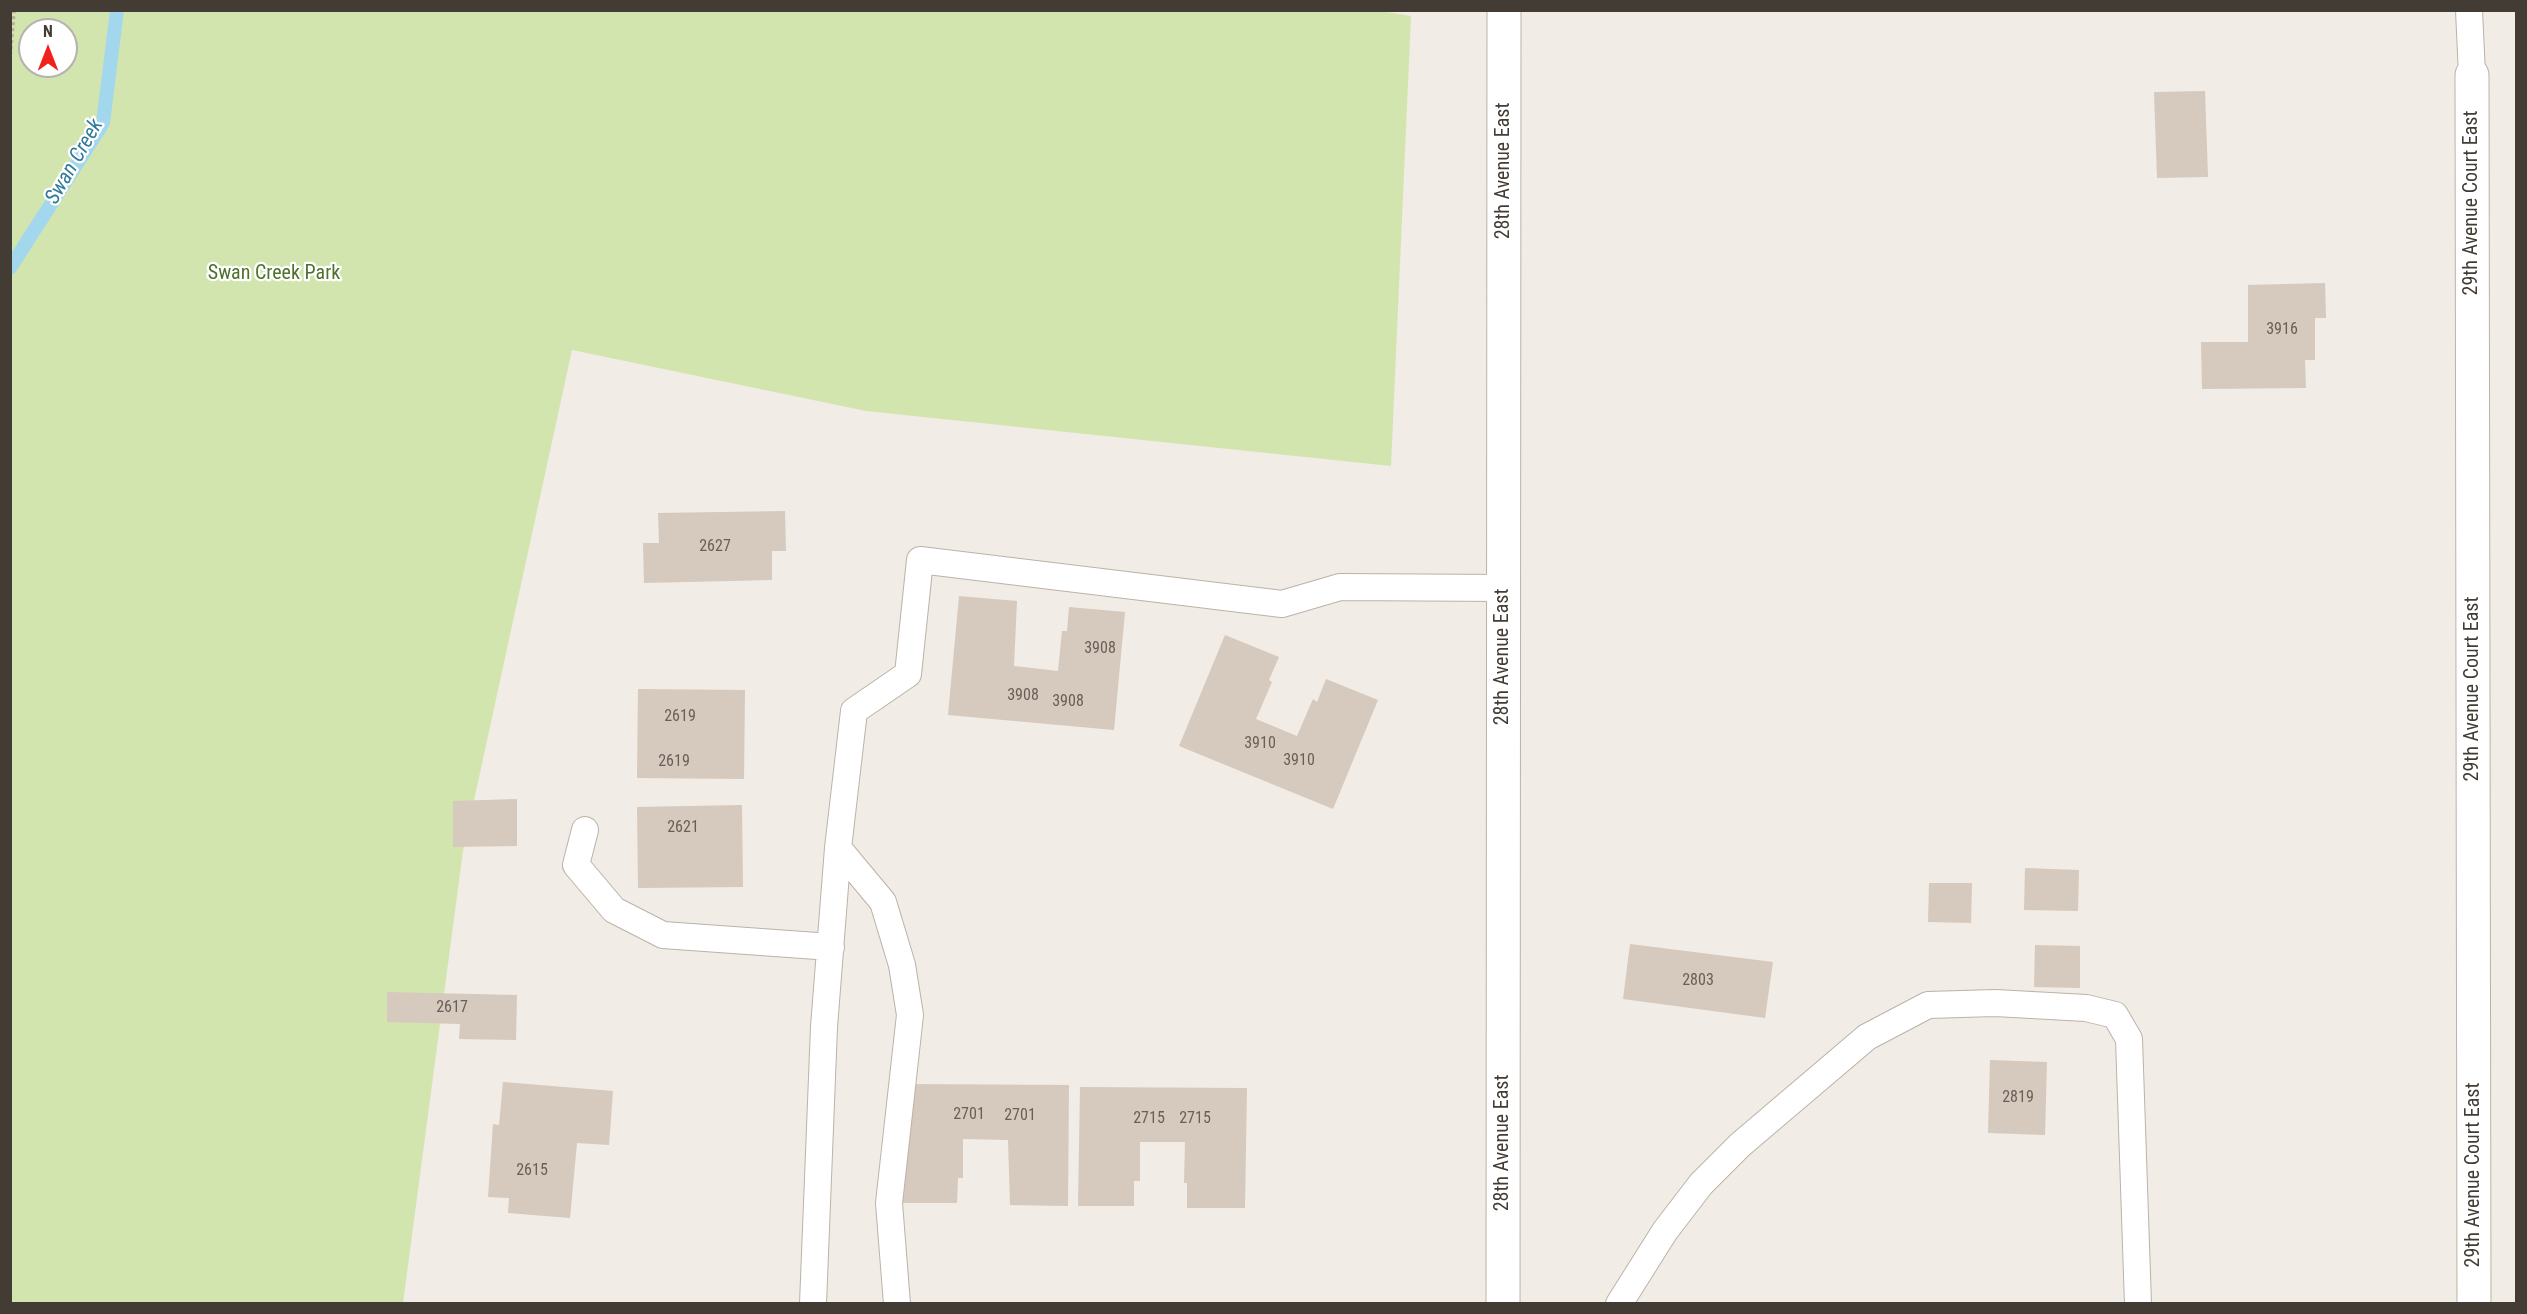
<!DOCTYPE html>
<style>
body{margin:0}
#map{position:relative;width:2527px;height:1314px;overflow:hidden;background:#f1ece5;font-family:"Roboto Condensed",sans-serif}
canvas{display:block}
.frame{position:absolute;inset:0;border:12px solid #433c35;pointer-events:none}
.north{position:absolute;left:18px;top:18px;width:60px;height:60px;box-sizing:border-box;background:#fff;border:2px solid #b4b1ae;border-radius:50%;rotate:0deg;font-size:16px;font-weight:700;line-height:24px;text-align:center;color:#433c35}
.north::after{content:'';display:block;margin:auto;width:21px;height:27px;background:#f1221c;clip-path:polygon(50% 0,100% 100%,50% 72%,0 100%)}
</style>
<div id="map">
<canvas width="2527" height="1314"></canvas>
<div class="frame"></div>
<div class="north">N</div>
</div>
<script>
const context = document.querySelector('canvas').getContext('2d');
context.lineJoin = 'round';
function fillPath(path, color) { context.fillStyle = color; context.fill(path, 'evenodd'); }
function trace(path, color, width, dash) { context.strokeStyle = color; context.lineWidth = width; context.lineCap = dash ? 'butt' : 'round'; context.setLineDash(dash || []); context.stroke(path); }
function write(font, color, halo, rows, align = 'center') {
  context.font = font + ' "Roboto Condensed",sans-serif'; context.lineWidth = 4.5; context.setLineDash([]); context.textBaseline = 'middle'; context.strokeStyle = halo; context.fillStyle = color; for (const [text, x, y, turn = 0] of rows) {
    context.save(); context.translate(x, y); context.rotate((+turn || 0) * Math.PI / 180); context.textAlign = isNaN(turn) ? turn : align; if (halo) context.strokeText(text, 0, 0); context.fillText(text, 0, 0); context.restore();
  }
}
fillPath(new Path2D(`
 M1375,10L1411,16L1391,466L866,411L572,350L463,851L403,1303H11L10,11ZM30,30H66V66H30Z`), '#d3e5ae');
trace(new Path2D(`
 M10,268L103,123L117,10`), '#a2d7ed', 14);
fillPath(new Path2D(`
 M2205,91L2208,177L2157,178L2154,92Z
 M2325,283L2326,318H2315V360H2305L2306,388L2202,389L2201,342H2248V285Z
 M785,511L786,551H772V580L644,583L643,543H659L658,513Z
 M959,596L1017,601L1014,666L1058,671L1062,631H1067L1069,607L1125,612L1114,730L948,715Z
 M1225,635L1279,657L1269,680L1272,682L1256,719L1297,736L1313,699L1317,702L1326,679L1378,700L1333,809L1179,746Z
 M638,689L745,690L744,779L637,778Z
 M517,799V846L453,847V801Z
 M742,805L743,887L638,888L637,807Z
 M2025,868L2079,870L2078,911L2024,910Z
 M1929,883H1972L1971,923L1928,922Z
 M1630,944L1773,962L1765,1018L1623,999Z
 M2035,945L2080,946V988L2034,987Z
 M387,992L517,995L516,1040L459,1039L460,1024L387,1022Z
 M1990,1060L2047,1062L2045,1135L1988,1133Z
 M503,1082L613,1091L609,1145L577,1143L570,1218L508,1213L509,1198L488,1197L493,1124L499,1125Z
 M903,1084L1069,1085L1068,1206L1010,1205L1008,1140L963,1139V1178H958L957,1203H902Z
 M1080,1087L1247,1088L1245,1208H1187V1183H1184L1185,1142H1140V1181H1134V1206H1078Z`), '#d6c9bd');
const service = new Path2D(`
 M2469,10L2472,75
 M585,830L576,865L614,910L663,935L831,947
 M838,848L883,902L902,965L910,1015L889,1203L897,1304
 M813,1304L824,1027L838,848L854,711L908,674L920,560L1282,604L1340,587L1503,588
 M1619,1304L1665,1231L1701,1184L1740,1145L1867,1037L1928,1005L1995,1003L2086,1008L2115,1015L2129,1039L2138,1304`);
const minor = new Path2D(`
 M2472,75L2474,1304
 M1503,1304L1504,10`);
trace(service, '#bcb2a8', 28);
trace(minor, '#bcb2a8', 35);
trace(new Path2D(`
 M10,55L14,10`), '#beac99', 4, [3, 3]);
trace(service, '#fff', 26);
trace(minor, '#fff', 33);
write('16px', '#685f57', null, [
 ["3916",2282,330],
 ["2627",715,547],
 ["3908",1100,649],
 ["3908",1023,696],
 ["3908",1068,702],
 ["2619",680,717],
 ["3910",1260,744],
 ["3910",1299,761],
 ["2619",674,762],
 ["2621",683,828],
 ["2803",1698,981],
 ["2617",452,1008],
 ["2819",2018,1098],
 ["2701",969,1115],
 ["2701",1020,1116],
 ["2715",1149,1119],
 ["2715",1195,1119],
 ["2615",532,1171]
]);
write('20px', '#433c35', '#fff', [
 ["28th Avenue East",1504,171,-90],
 ["29th Avenue Court East",2472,203,-90],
 ["28th Avenue East",1503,657,-90],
 ["29th Avenue Court East",2473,689,-90],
 ["28th Avenue East",1503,1143,-90],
 ["29th Avenue Court East",2474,1175,-90]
]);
write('20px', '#4e722b', '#fff', [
 ["Swan Creek Park",274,274]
]);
write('italic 21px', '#307a9b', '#fff', [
 ["Swan Creek",75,162,-60]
]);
</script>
